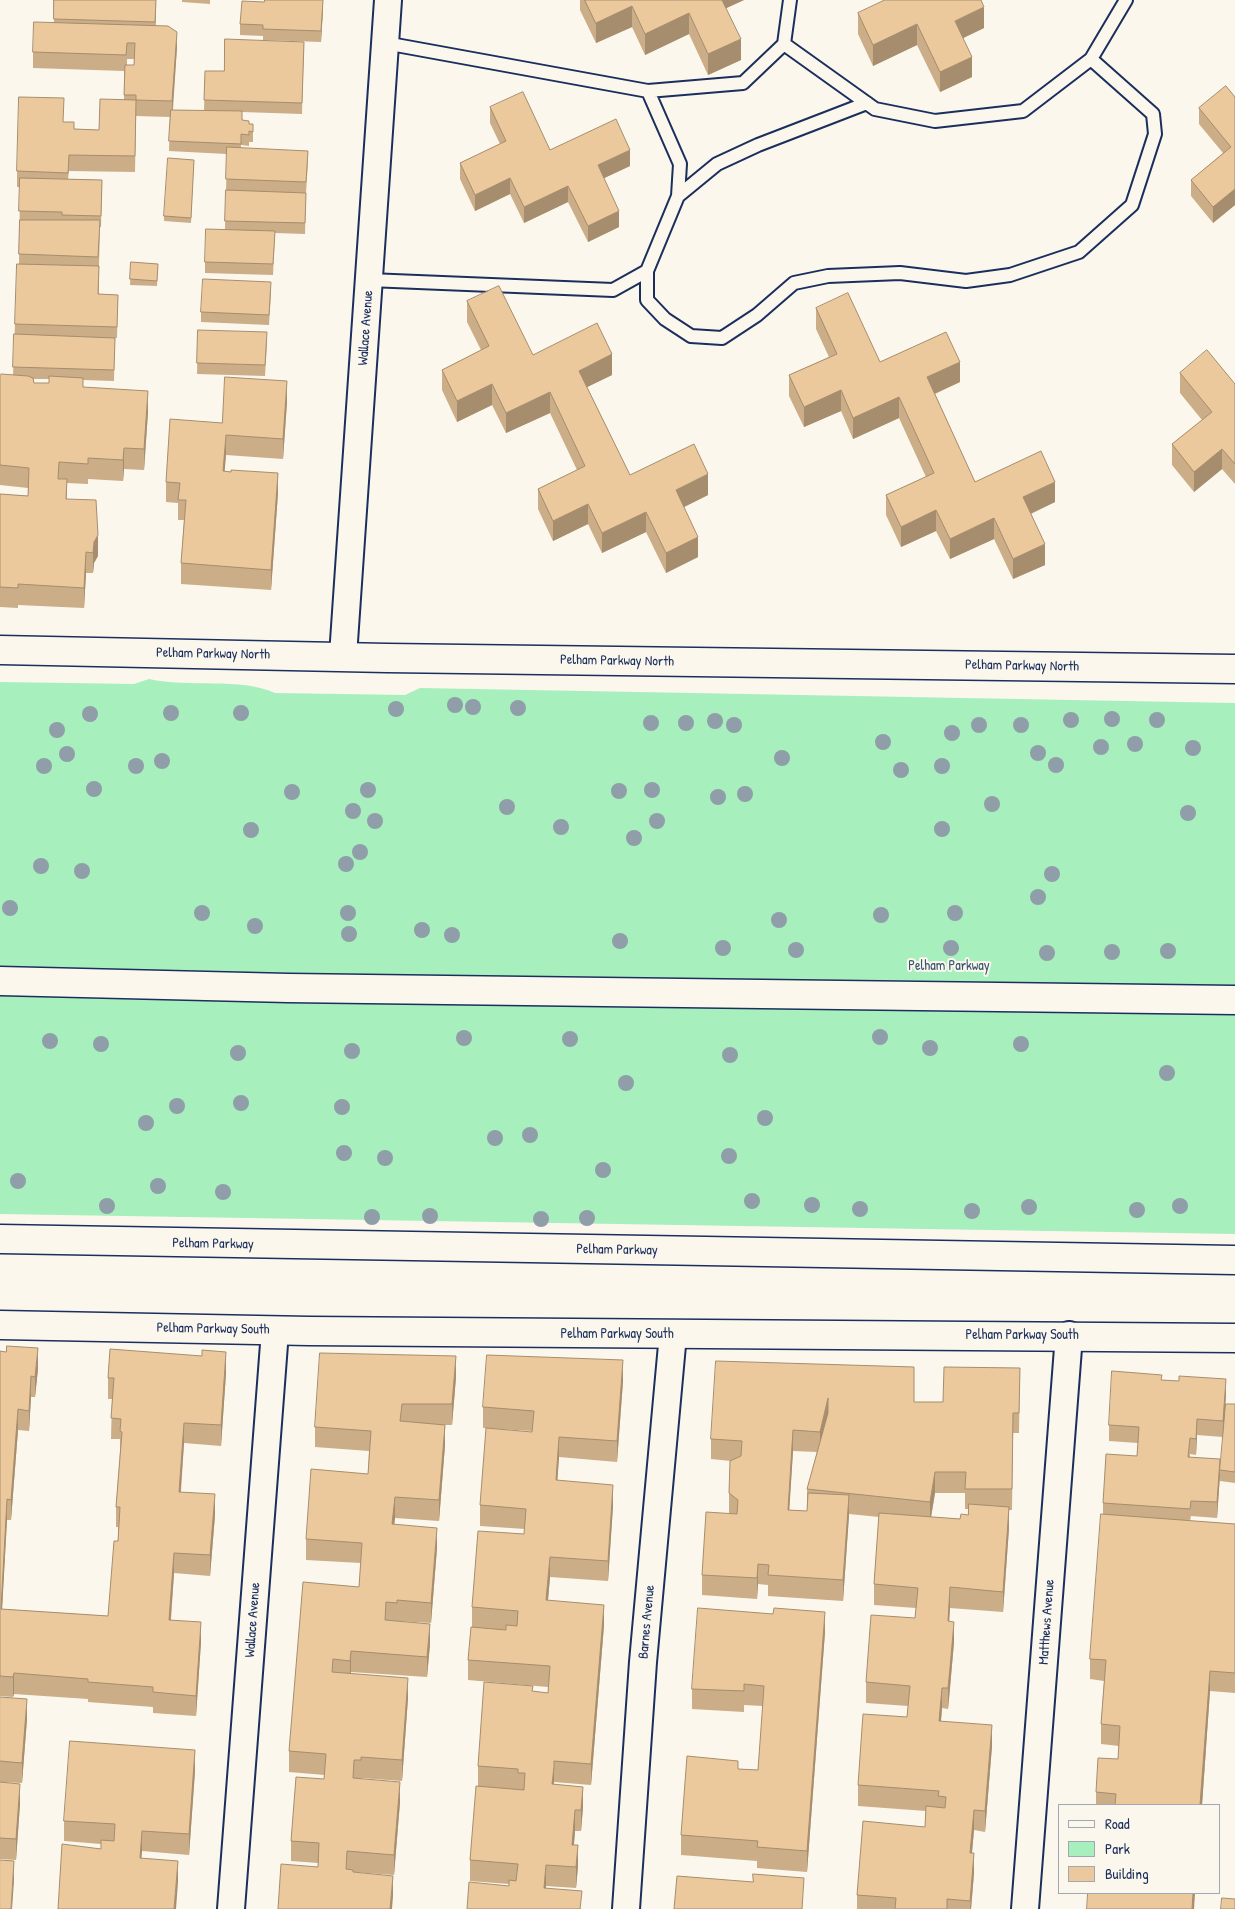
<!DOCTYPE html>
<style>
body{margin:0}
#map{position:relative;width:1235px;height:1909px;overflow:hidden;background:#fbf7ec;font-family:"Patrick Hand",sans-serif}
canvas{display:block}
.legend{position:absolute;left:1058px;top:1804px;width:162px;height:90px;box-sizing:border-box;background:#fbf7ec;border:1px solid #a1a7b3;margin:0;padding:6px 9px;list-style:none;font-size:15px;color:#1b2f5e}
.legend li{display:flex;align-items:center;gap:10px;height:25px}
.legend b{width:25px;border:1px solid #a1a7b3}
</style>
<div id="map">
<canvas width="1235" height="1909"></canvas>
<ul class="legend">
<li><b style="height:6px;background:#fbf7ec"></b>Road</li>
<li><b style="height:14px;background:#a7efbd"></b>Park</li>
<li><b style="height:14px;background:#ecc99d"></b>Building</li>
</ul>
</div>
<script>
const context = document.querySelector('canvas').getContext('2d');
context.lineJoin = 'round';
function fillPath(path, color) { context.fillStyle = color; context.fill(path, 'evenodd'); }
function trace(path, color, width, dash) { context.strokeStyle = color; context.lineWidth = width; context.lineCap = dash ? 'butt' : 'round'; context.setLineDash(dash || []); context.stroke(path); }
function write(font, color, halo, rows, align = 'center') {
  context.font = font + ' "Patrick Hand",sans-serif'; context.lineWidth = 4; context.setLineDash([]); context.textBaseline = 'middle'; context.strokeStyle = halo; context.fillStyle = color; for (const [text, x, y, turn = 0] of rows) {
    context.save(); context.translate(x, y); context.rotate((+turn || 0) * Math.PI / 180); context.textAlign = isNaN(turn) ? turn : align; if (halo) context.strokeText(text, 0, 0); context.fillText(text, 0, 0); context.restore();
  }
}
fillPath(new Path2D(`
 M149,679C188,688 240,677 275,693L405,695L420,688L1235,703V1234L0,1214V682L134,684Z`), '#a7efbd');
const lane = new Path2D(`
 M385,43L648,91L743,83L784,44L790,0
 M784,44L875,109L935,121L1023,111L1091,59L1126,0
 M678,196L717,164L758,145L867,103
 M647,271V300L665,319L691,336L722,338L757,315L794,283L828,276L900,273L966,281L1010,275L1079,252L1132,205L1155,134L1153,114L1091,59
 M369,280L613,290L647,271L678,196L680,164L648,91`);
const street = new Path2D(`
 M343,656L388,0
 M231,1909L275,1331
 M626,1909L643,1662L673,1334
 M1025,1909L1069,1335`);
const secondary = new Path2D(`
 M0,650L387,658L1235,669
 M0,1325L309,1331L1235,1338`);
const primary = new Path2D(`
 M0,981L288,988L1235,1000
 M0,1239L1235,1260`);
trace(lane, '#1b2f5e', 16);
trace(street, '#1b2f5e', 30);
trace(secondary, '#1b2f5e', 31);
trace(primary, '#1b2f5e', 31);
trace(lane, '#fbf7ec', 12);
trace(street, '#fbf7ec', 26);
trace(secondary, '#fbf7ec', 28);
trace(primary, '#fbf7ec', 28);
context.fillStyle = '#8f9ea8';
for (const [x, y] of [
 [455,705],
 [473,707],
 [518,708],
 [396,709],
 [171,713],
 [241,713],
 [90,714],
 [1112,719],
 [1071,720],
 [1157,720],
 [715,721],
 [651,723],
 [686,723],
 [734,725],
 [979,725],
 [1021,725],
 [57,730],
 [952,733],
 [883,742],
 [1135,744],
 [1101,747],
 [1193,748],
 [1038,753],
 [67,754],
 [782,758],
 [162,761],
 [1056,765],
 [44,766],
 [136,766],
 [942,766],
 [901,770],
 [94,789],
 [368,790],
 [652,790],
 [619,791],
 [292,792],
 [745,794],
 [718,797],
 [992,804],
 [507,807],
 [353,811],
 [1188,813],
 [375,821],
 [657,821],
 [561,827],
 [942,829],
 [251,830],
 [634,838],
 [360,852],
 [346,864],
 [41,866],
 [82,871],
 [1052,874],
 [1038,897],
 [10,908],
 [202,913],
 [348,913],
 [955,913],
 [881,915],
 [779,920],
 [255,926],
 [422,930],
 [349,934],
 [452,935],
 [620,941],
 [723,948],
 [951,948],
 [796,950],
 [1168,951],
 [1112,952],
 [1047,953],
 [880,1037],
 [464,1038],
 [570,1039],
 [50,1041],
 [101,1044],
 [1021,1044],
 [930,1048],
 [352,1051],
 [238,1053],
 [730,1055],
 [1167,1073],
 [626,1083],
 [241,1103],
 [177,1106],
 [342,1107],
 [765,1118],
 [146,1123],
 [530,1135],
 [495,1138],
 [344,1153],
 [729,1156],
 [385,1158],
 [603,1170],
 [18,1181],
 [158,1186],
 [223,1192],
 [752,1201],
 [812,1205],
 [107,1206],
 [1180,1206],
 [1029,1207],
 [860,1209],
 [1137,1210],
 [972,1211],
 [430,1216],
 [372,1217],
 [587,1218],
 [541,1219]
]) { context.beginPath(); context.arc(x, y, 8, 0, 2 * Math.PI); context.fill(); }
fillPath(new Path2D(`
 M54,0H156V25L177,47L173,110L204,111L205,71H224L304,42L302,114L242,112V120L249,124L253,132V142H249V146L241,145V148L308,161L306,193L305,234L275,233L273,275L205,273V262L225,229L227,154L169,151L170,117L136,116L135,172L69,171L68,179L102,180L101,227H100L99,266V294L118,295L117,338H115L114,381L83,380V387L148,412L144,470L124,469L123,481L88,479V484L67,483V499L98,556L94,563L93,573H86L84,608L18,605V608L0,607V494L28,496V488L0,485V375H13L15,324L19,264L20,187H17V171L63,122L74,129L99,130L124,100V71L33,68V52L54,22ZM127,59H134V65H127ZM34,379H49V383H34Z
 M182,0H210V4L182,2Z
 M580,0H744L726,8L741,60L708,75L689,34L645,55L632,27L596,43L580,10Z
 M323,9L321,42L263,40V36L240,35V24Z
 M858,13L984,28L963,38L972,77L940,92L917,45L873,66L858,34Z
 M1226,86L1235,205L1213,223L1191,196V180L1223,153L1199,124V108Z
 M490,107L550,150L630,166L604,178L619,227L588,242L568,202L524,223L510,194L475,211L460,179V163L500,144L490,123Z
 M194,160L191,223L164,221V216Z
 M131,262L158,264L157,286L130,285Z
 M271,293L269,325L201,322V312Z
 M467,301L533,355L612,375L587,387L630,475L708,495L684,507L698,557L666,573L646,532L602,553L588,524L553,541L538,509V489L577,470L550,413L506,433L492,405L457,422L442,390V370L481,350L467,322Z
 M816,308L880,362L960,382L935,394L975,482L1055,502L1031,514L1045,565L1013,579L994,539L950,559L936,531L901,547L886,515V495L926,477L899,418L853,439L841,411L804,427L789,396V375L829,357L816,329Z
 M198,330L267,343L265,376L197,374Z
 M1180,373L1235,384V484L1222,469L1194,492L1172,465V444L1202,420L1180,393Z
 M287,402L283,459L226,455L224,471L278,493L271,590L181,584V563L184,520H178V503L166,502V482L222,423Z
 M0,1351L38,1369L35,1397H31L29,1431L18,1430L11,1520H7L2,1609L108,1616L118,1541V1527H116V1507L120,1452V1439H111L112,1399H108V1378L226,1373L221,1446L184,1443L181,1492L215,1515L210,1576L174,1573L171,1620L201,1642L196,1716L153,1713V1707L88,1702V1699L14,1694L13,1697L0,1696Z
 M1020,1368L1019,1433H1013L1012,1510H1009V1528L1003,1612L950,1608L949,1621L954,1642L950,1689L948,1709L942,1708L941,1721L992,1746L985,1832L974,1830L972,1853L974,1873L971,1909H857V1895L925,1827L926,1811L858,1806V1785L907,1717L908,1706L866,1703V1682L915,1618L916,1608L874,1605V1584L879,1517L849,1514L843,1601L768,1596V1585L758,1584L757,1599L702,1595V1575L729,1513V1493L731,1461L711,1459V1439L914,1402H943ZM793,1451L817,1452L807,1489V1511L789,1510ZM935,1493H965V1509H969L968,1515L960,1519L931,1517Z
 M456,1377L452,1425H445V1445L439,1521L395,1518L394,1524L437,1548L431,1623L397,1621L430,1644L427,1677L351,1672V1673L408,1698L402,1781L361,1778V1779L400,1802L394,1875L353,1872L393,1896L318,1867V1863L291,1861V1841L324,1779L325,1775L289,1772V1751L359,1587L361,1563L306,1560V1539L368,1474L369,1451L315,1447V1427Z
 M1162,1380L1226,1395L1223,1437L1197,1435L1196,1455L1190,1454V1457L1220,1475L1217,1518L1191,1516L1190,1521L1235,1524V1693L1210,1691L1202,1805H1096V1792L1118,1759L1119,1746L1101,1744V1724L1104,1681L1090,1679V1659L1103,1514V1503L1137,1456L1138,1443L1109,1441V1425Z
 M623,1381L617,1462L559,1457L557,1481L613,1506L608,1581L550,1577L548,1601L604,1625L591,1785L554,1782V1784L583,1807L581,1831H575L574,1845L578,1866L576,1888L546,1886V1889L582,1909L509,1886V1884L470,1881V1860L478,1786V1766L533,1691L548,1693V1687L468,1680V1660L472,1627V1607L524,1534L525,1529L480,1526V1505L532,1431L483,1428V1407Z
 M1235,1404V1483L1220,1481V1470Z
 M825,1632L807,1872L757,1868V1861L681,1855V1835L738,1769L758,1770L763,1706L744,1705V1712L692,1709V1689Z
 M0,1697L27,1719L22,1783L0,1782Z
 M195,1771L189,1855L142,1851L141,1858L178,1882L101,1849V1844L64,1841V1821Z
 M0,1782L20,1804L16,1860L0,1859Z`), '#cbad87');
fillPath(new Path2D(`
 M323,0V9L321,42V31Z
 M718,0H744L718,12Z
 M632,6V27L596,43V23Z
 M984,7V28L955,42V21Z
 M689,13V34L645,55V34Z
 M917,24V45L873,66V45Z
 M177,32V47L172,117V101Z
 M741,39V60L708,75V54Z
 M972,57V77L940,92V72Z
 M630,150V166L598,181V165Z
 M510,178V194L475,211V195Z
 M568,186V202L524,223V207Z
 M1235,189V205L1213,223V207Z
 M619,211V227L588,242V226Z
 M612,354V375L579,391V371Z
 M960,362V382L927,397V377Z
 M287,381V402L283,459V439Z
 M492,384V405L457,422V401Z
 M841,390V411L804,427V407Z
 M148,391V412L144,470V449Z
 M550,392V413L506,433V413Z
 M899,397V418L853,439V418Z
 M226,435V455L223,492V471Z
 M124,448V469L123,481V460Z
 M1222,449V469L1194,492V472Z
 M278,473V493L271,590V570Z
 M708,474V495L676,511V490Z
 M1055,482V502L1023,517V497Z
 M588,504V524L553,541V521Z
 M936,510V531L901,547V527Z
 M646,512V532L602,553V533Z
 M994,518V539L950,559V539Z
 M98,535V556L94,563L93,573V553L94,542Z
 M698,537V557L666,573V553Z
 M1045,544V565L1013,579V559Z
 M86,552V573L84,608V588Z
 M38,1348V1369L35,1397V1377Z
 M226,1352V1373L221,1446V1425Z
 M456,1356V1377L452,1425V1404Z
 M623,1360V1381L617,1462V1441Z
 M31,1376V1397L29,1431V1411Z
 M1226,1379V1395L1223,1437V1421Z
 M828,1398V1418L820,1453V1432Z
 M18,1409V1430L11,1520V1500Z
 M1197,1419V1435L1196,1455V1439Z
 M184,1423V1443L179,1512V1492Z
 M445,1425V1445L439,1521V1500Z
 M793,1430V1451L788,1531V1510Z
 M559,1437V1457L556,1501V1480Z
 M1220,1459V1475L1217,1518V1502Z
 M935,1472V1493L930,1523V1502Z
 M613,1485V1506L608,1581V1561Z
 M215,1494V1515L210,1576V1555Z
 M849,1495V1516L843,1601V1580Z
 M395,1497V1518L392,1545V1524Z
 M7,1499V1520L1,1629V1609Z
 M1009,1507V1528L1003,1612V1592Z
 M437,1528V1548L431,1623V1603Z
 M174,1553V1573L169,1640V1620Z
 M550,1557V1577L546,1621V1600Z
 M758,1564V1584L757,1599V1578Z
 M950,1587V1608L948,1641V1621Z
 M604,1605V1625L591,1785V1764Z
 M825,1612V1632L807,1872V1851Z
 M201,1622V1642L196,1716V1696Z
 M954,1622V1642L948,1709V1688Z
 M430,1624V1644L427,1677V1657Z
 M351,1651V1672L350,1681V1661Z
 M1210,1671V1691L1202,1805H1200Z
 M14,1673V1694L13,1697V1677Z
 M408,1678V1698L402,1781V1760Z
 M942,1688V1708L939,1742V1721Z
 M27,1699V1719L22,1783V1763Z
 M992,1725V1746L985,1832V1811Z
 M195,1750V1771L189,1855V1834Z
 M554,1761V1782L552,1805V1784Z
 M400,1782V1802L394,1875V1855Z
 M20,1784V1804L16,1860V1839Z
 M583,1787V1807L581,1831V1810Z
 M575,1810V1831L572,1866V1845Z
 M974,1810V1830L970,1873V1853Z
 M142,1831V1851L140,1878V1858Z
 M578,1845V1866L576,1888V1867Z
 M974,1853V1873L971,1909H970Z
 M14,1861V1881L12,1909H11Z
 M178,1861V1882L176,1909H174Z
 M546,1865V1886L544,1909V1888Z
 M393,1876V1896L392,1909H390Z
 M1193,1893H1195L1194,1909H1192Z`), '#a58d6e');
const building = new Path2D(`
 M54,0H156L155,22L54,19Z
 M265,0H323L321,31L263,29V25L240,24L242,1L264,2Z
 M585,0H722L741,39L708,54L689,13L645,34L632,6L596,23Z
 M885,0H981L984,7L955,21L972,57L940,72L917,24L873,45L858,13Z
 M34,22L168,26L177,32L172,101L136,100V95H124L125,65H134L135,43H127L126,55L33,52Z
 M225,39L304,42L302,103L204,100L205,71H224Z
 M1226,86L1235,97V189L1213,207L1191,180L1231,147L1199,108Z
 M523,92L550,150L616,119L630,150L598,165L619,211L588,226L568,186L524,207L510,178L475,195L460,163L506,141L490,107Z
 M19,97L64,98L63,122H74V129L99,130L100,99L136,100L135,156L69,155L68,173L17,171Z
 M171,110L242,111V120L249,121V124H253V132L249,131V135L241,134V144L169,141Z
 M227,147L308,151L306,182L226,179Z
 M168,158L194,160L191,218L164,216Z
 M20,178L102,180L101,216L62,215V212L19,211Z
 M226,190L306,193L305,223L225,221Z
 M20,220H100L98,257L19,254Z
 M206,229L275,231L273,264L205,262Z
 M131,262L158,264L157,281L130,279Z
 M17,264L99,266L98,294L118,295L117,327L15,324Z
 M203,279L271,282L269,315L201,312Z
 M499,286L533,355L597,323L612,354L579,371L630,475L694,444L708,474L676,490L698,537L666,553L646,512L602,533L588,504L553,521L538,489L585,466L550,392L506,413L492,384L457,401L442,370L489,346L467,301Z
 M848,293L880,362L946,332L960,362L927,377L975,482L1041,451L1055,482L1023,497L1045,544L1013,559L994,518L950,539L936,510L901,527L886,495L934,473L899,397L853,418L841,390L804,407L789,375L837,354L816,308Z
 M198,330L267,332L265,365L197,363Z
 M14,334L115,338L114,370L13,367Z
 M1207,350L1235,384V464L1222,449L1194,472L1172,444L1212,412L1180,373Z
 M1,374L28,376L33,378L34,383H49V376L83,378V387L148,391L144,449L124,448L123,460L88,458V464L59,462L58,479H67L66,499L96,500L98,535L94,542L93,553L86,552L84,588L18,584V588L0,587V494L28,496L29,468L0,465V375Z
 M225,377L287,381L283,439L226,435L223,471L231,472V470L278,473L271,570L181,563L186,500H178L180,483L166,482L170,419L222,423Z
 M7,1346L38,1348L35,1377L31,1376L29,1411L18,1409L11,1500L7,1499L1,1609L108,1616L114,1541H118L120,1507H116L122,1432L120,1431L121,1419L111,1418L114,1378H108L110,1349L202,1356V1350L226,1352L221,1425L184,1423L179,1492L215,1494L210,1555L174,1553L169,1620L201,1622L196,1696L153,1692V1687L88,1682V1679L14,1673L13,1677L0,1676V1351L6,1352Z
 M320,1353L456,1356L452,1404H402L400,1421L445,1425L439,1500L395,1497L392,1524L437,1528L431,1603L397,1600V1603L386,1602L385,1620L430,1624L427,1657L351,1651L350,1661L333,1659L332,1672L408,1678L402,1760L361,1757V1760H354L353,1778L400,1782L394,1855L347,1851L346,1869L353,1870V1872L393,1876L390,1909H278L281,1864L318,1867L319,1843L291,1841L296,1777L324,1779L326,1754L289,1751L303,1582L359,1587L362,1543L306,1539L311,1469L368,1474L371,1431L315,1427Z
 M487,1355L623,1360L617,1441L559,1437L556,1480L613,1485L608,1561L550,1557L546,1600L604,1605L591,1764L554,1761V1767L552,1784L583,1787L581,1810H575L572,1845H578L576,1867L546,1865L544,1888L582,1891L580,1909H467L469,1882L509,1886V1880L516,1881L518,1864L470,1860L476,1786L524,1790L525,1773H518V1769L478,1766L484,1682L533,1686L532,1691L548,1693L550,1666L468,1660L471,1627L506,1630V1625L517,1626L518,1611L472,1607L478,1531L524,1534L526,1509L480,1505L486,1428L532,1432L534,1411L483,1407Z
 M716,1361L914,1367V1402H943L944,1367L1020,1368L1019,1413H1013L1012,1489H965L966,1472H935L930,1502L807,1489L828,1413V1398L820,1432L793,1430L788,1510L807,1511L808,1493L849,1495L843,1580L768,1575L769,1565L758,1564L757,1578L702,1575L706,1512L737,1514L738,1500L729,1493L730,1461L741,1456L742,1441L711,1439Z
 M1112,1371L1162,1375L1161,1380L1179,1381V1376L1226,1379L1223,1421L1197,1419L1196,1439L1190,1438L1188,1457L1220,1459L1217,1502L1191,1501L1190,1509L1103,1503L1106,1454L1137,1456L1139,1427L1109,1425Z
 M1226,1404H1235V1472L1220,1470Z
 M969,1504L1009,1507L1003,1592L950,1587L948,1621L954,1622L950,1668L948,1688H942L939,1721L992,1725L985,1811L974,1810L970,1853H974L970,1901L947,1899V1909H895L896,1898L857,1895L863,1821L925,1827L926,1806L945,1808L946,1797L938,1796L939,1791L858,1785L863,1714L907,1717L910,1686L866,1682L871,1615L915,1618L918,1588L874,1584L879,1513L960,1519L961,1514L968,1515Z
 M1101,1514L1235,1524V1673L1210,1671L1200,1805H1115L1116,1794L1096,1792L1098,1758L1118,1759L1120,1726L1101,1724L1106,1660L1090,1659Z
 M698,1608L773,1614L774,1608L825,1612L807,1851L757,1847L758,1841L681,1835L687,1756L738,1761V1769L758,1770L764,1686L744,1684V1691L692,1689Z
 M0,1697L27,1699L22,1763L0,1761Z
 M70,1741L195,1750L189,1834L142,1831L140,1858L178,1861L174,1909H58L62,1844L101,1849V1840L114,1841L115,1824L64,1821Z
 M0,1782L20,1784L16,1839L0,1838Z
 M0,1860L14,1861L11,1909H0Z
 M753,1874L804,1878L802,1909H674L677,1876L753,1882Z
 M1088,1893H1193L1192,1909H1087Z
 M1222,1898L1235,1899V1909H1221Z`);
fillPath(building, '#ecc99d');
trace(building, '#a58d6e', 1);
write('14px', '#1b2f5e', '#fbf7ec', [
 ["Wallace Avenue",366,328,-86],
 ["Pelham Parkway North",213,654,1],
 ["Pelham Parkway North",617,661,1],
 ["Pelham Parkway North",1022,666,1],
 ["Pelham Parkway",213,1244,1],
 ["Pelham Parkway",617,1250,1],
 ["Pelham Parkway South",213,1329,1],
 ["Pelham Parkway South",617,1334],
 ["Pelham Parkway South",1022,1335],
 ["Wallace Avenue",253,1620,-86],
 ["Barnes Avenue",647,1622,-85],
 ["Matthews Avenue",1047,1622,-86]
]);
write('14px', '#375571', '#fbf7ec', [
 ["Pelham Parkway",949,966]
]);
</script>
